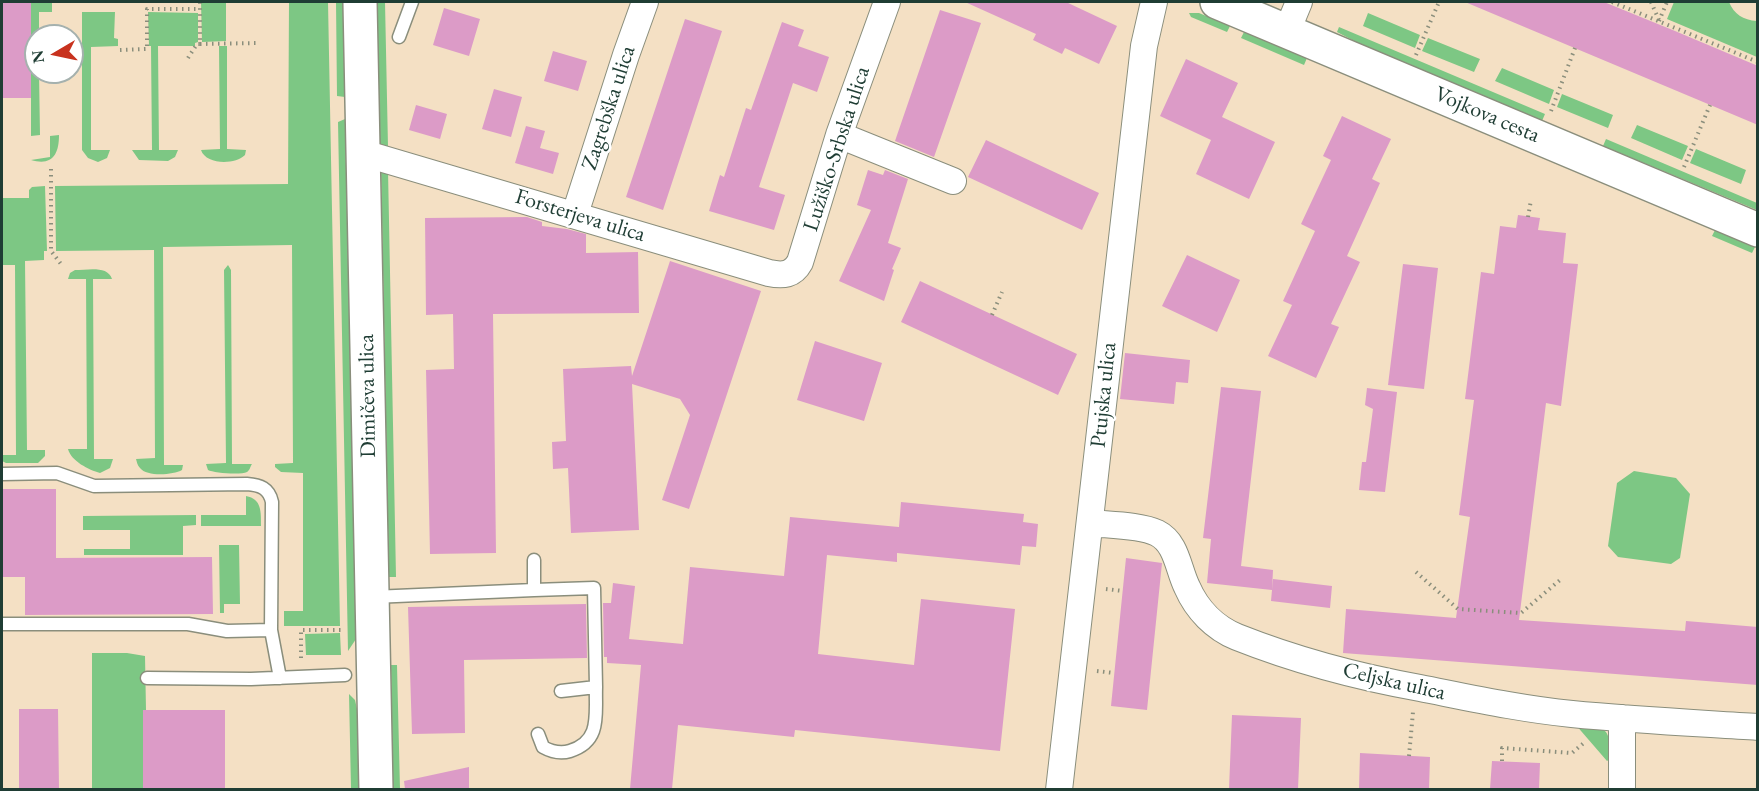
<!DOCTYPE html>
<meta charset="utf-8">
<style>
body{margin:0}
#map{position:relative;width:1759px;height:791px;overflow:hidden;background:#f4e0c4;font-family:"EB Garamond",serif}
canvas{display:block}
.frame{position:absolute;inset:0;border:3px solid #1f3d34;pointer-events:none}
.north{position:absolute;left:24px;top:24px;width:60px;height:60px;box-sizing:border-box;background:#fff;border:2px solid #a5b1ae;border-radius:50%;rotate:261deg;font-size:16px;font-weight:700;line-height:24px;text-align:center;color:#1f3d34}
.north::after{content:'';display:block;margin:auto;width:21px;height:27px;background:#c8321e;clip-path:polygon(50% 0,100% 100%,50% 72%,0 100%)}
</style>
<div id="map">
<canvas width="1759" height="791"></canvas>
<div class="frame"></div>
<div class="north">N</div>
</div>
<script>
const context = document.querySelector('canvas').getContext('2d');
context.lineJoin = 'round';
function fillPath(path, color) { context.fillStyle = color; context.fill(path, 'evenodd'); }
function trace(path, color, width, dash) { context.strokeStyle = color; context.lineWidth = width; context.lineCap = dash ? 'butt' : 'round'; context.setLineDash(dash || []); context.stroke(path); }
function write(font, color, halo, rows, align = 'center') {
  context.font = font + ' "EB Garamond",serif'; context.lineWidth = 5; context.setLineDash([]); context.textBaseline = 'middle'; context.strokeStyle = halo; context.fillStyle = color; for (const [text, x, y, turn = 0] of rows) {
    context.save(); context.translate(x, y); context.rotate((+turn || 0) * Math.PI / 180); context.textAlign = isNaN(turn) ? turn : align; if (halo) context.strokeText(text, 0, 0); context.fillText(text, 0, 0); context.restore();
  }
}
fillPath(new Path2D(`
 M31,2H52V12H39V36H36V72H39L40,135L31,136Z
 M201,2H226V41L202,42Z
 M289,2H328L340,626H284V611H303V473L281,472L275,467V464L293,463L292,245L163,247L164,465H183L182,470C173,475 147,477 140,468C137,465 137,462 136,459L155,458L154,250L56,251L55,186L288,184Z
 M336,2H343L345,97L337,96Z
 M377,2H385L388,147L380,146Z
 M1674,2H1729C1734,14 1743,20 1757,21V57L1667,19Z
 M82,12H115L114,38L118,39V46L91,47V150H110L107,158L98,162L88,158L82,150Z
 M148,12L198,13V42L195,43V46H158L159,150H178L175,157L168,161L139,160L132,150H152L151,46H149Z
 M1189,13H1199L1230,26L1227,32L1191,17Z
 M1368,13L1420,35L1415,48L1363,26Z
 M1339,27L1545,114L1542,121L1358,43L1337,32Z
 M1244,32L1307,58L1304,65L1241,38Z
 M1428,38L1480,59L1474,72L1422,51Z
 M219,46H227V149L246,150L245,155C235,165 206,165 201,150L220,149Z
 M1502,68L1554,90L1549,104L1495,81Z
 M1562,94L1613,115L1608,128L1557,107Z
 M345,119L356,639L348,651L338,122Z
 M1637,125L1688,146L1682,160L1631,138Z
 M59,135C59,155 52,166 31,160L50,157V136Z
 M1606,139L1757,203V210L1603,146Z
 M1696,149L1746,170L1741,184L1690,163Z
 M381,168L388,170L396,577H389Z
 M45,186L47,251H44V260L25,261L27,450H45V456L38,463H6L2,461V455H16L15,265H2V198H29V190L32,187Z
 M1715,230L1755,247L1752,253L1712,236Z
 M228,265L231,270L232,464H252C250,467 250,470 247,472C241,475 213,473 208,470L206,464L226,463L224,270Z
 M75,270C87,270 108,265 112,279H93L94,459H113L110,468L100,473C89,470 71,461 68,449H87L86,279H68L70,273Z
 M1634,471L1676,478L1690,494L1680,558L1671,564L1618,557L1608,546L1617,483Z
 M246,496C262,499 261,512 261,526H201V515H246Z
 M196,515V525L183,526V555H84V549H130V530H83V516Z
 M219,545H239L240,604H224V613H220Z
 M340,633L341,655H306L305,634Z
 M92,653H127L145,656L146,710H143V789H92Z
 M391,665H397L400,789H393Z
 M349,694L355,700L357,709L359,789H351Z
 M1575,724C1607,730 1610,724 1610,759L1607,761Z`), '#7dc784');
fillPath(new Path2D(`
 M2,2H31V98H2Z
 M965,2H1066L1117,26L1099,64L1065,48L1062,54L1033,40L1036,34Z
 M1465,2H1604L1675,31L1758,66V125Z
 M444,8L480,19L469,56L433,45Z
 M940,10L981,23L934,157L895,141Z
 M685,19L722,31L663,210L626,197Z
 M782,22L804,30L798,46L829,57L817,92L793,83L759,187L785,195L774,230L709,211L720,175L724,177L746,108L751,110Z
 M553,51L587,61L578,91L544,81Z
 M1186,59L1238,83L1222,117L1275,142L1249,199L1196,174L1211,140L1160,116Z
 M494,89L522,97L511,137L482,129Z
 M416,105L447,114L440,139L409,130Z
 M1342,116L1391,139L1372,179L1380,183L1347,256L1360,262L1331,324L1339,327L1316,378L1268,356L1292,305L1283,301L1315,231L1301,224L1331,160L1323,156Z
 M526,126L545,131L540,148L559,153L553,174L515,163Z
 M986,140L1099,193L1082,230L968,177Z
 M868,170L883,175L885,170L908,179L888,243L901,248L892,269L894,270L884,301L839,281L871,210L857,205Z
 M1518,215L1540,218L1538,230L1566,233L1563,263L1578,264L1561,406L1546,403L1519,620L1685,631L1686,621L1758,627V685L1343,653L1346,609L1456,618L1470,517L1459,515L1474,400L1465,399L1481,272L1494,274L1500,226L1516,228Z
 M527,217L542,222V226L567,229L586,234V253L638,252L639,313L493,314L496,553L430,554L426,370L454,369L453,314L426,315L425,218Z
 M1187,255L1240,280L1217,332L1162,306Z
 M670,261L761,291L689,509L662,500L690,415L680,399L632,384L639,530L571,533L568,468L553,469L552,442L566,441L563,369L631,366L632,376Z
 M1403,264L1438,268L1424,389L1388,385Z
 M920,281L1077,354L1058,395L901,322Z
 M815,341L882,363L864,421L797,400Z
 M1125,353L1190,360L1188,383L1176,382L1174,404L1120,399Z
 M1221,387L1261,391L1241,566L1273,570L1272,590L1207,583L1211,539L1203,538Z
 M1367,388L1397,392L1385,492L1359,490L1362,462H1366L1373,409L1365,405Z
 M2,489H56V558L212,557L213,614L25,615V577H2Z
 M901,502L1024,514L1023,522L1038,524L1036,547L1022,546L1020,565L897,553V562L827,555L818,654L914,665L921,599L1015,609L1000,751L795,730L794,737L678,725L672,789H630L641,665L607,663V657H604L603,603H611L613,583L635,586L629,639L683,644L690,567L784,576L790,517L899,527Z
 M1126,558L1162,563L1147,710L1111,706Z
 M1273,579L1332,586L1330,608L1271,601Z
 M586,604L587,658L464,660L465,733L412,734L408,607Z
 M19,709H58L59,789H19Z
 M143,710H225V789H143Z
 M1232,715L1301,718L1298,789H1229Z
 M1360,753L1430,757L1429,789H1359Z
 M1492,761L1540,763L1539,789H1490Z
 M469,767V789H405L404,781Z`), '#dc9bc7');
const lane = new Path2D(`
 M399,37L412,2
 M2,474L57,473L94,486L247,484C260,485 269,488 272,502L271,630L280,678
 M534,590L594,588L596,687L561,691
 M373,597L534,590V560
 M2,624H188L227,631L271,630
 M147,678L251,679L345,675
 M538,734L543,747C552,752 560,754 570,751C602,741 595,714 596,687`);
const street = new Path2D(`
 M1287,31L1299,2
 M839,135L953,181
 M363,153L769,273C783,276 793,275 800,262L839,135L887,2
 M575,214L626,55L645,2
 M1090,523C1109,525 1141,525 1157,533C1177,543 1178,569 1187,587C1197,610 1215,628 1237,637C1295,660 1359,677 1420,688C1471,698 1521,709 1572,714C1634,720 1696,723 1758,727
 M1059,790L1144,46L1154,2
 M1622,790V718`);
const secondary = new Path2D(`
 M360,2L376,790
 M1217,2L1758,230`);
trace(lane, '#8a8e7c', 15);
trace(street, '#8a8e7c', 28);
trace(secondary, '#8a8e7c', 36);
trace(new Path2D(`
 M1612,2L1758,62
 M1651,2L1659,20
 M1659,21L1667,2
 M200,44L259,43
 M120,50L147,49V9H200
 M1416,55L1439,2
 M188,58L197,44H200V2
 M1551,111L1575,48
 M1684,167L1710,105
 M51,169V251L61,264
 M1528,217L1531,200
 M992,315L1002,292
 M1416,572L1458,609L1521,613L1560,580
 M1106,589L1123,591
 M301,658V630H344
 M1097,671L1114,673
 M1409,756L1413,712
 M1502,761V748L1572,753L1586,741`), '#8a8e7c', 4, [1.5, 4.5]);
trace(lane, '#fff', 12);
trace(street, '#fff', 26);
trace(secondary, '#fff', 33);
write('22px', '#1f3d34', '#fff', [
 ["Zagrebška ulica",609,108,-72],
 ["Vojkova cesta",1487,115,23],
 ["Lužiško-Srbska ulica",837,149,-72],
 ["Forsterjeva ulica",580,216,17],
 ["Ptujska ulica",1104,395,-84],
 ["Dimičeva ulica",368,396,-91],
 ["Celjska ulica",1394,682,13]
]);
</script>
